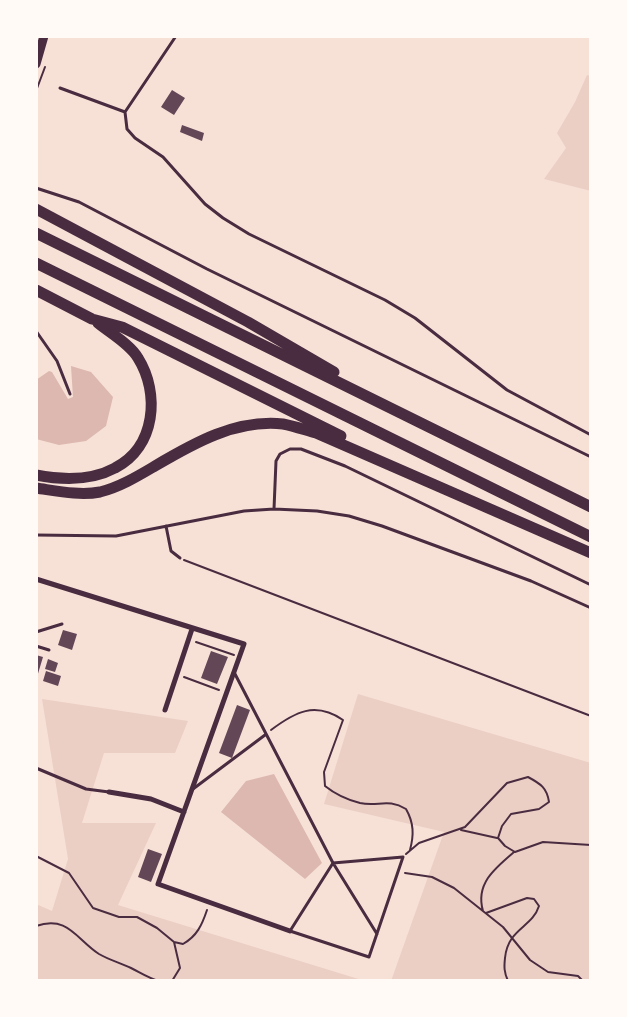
<!DOCTYPE html>
<style>
body{margin:0}
#map{position:relative;width:627px;height:1017px;overflow:hidden;background:#f7e1d7;font-family:Roboto,sans-serif}
canvas{display:block}
.frame{position:absolute;inset:0;border:38px solid #fffaf5;pointer-events:none}
</style>
<div id="map">
<canvas width="627" height="1017"></canvas>
<div class="frame"></div>
</div>
<script>
const context = document.querySelector('canvas').getContext('2d');
context.lineJoin = 'round';
function fillPath(path, color) { context.fillStyle = color; context.fill(path, 'evenodd'); }
function trace(path, color, width, dash) { context.strokeStyle = color; context.lineWidth = width; context.lineCap = dash ? 'butt' : 'round'; context.setLineDash(dash || []); context.stroke(path); }
fillPath(new Path2D(`
 M587,75L591,76V191L544,179L566,148L557,133L575,102Z
 M358,694L591,763V981H391L444,832L324,804Z
 M42,699L188,721L175,753H104L82,823H156L118,905L365,981H36V904L52,911L68,859Z`), '#ebcfc5');
fillPath(new Path2D(`
 M71,366L91,372L113,397L106,426L86,441L59,445L36,439V380L49,371L52,372L68,399L73,397Z
 M274,774L322,863L305,879L221,812L246,781Z`), '#dcb8b0');
fillPath(new Path2D(`
 M172,90L185,98L174,115L161,107Z
 M182,125L204,133L202,141L180,132Z
 M63,630L77,634L72,650L58,645Z
 M211,651L228,657L217,684L201,678Z
 M36,655L43,657L37,677L36,676Z
 M48,659L58,663L55,672L45,669Z
 M46,671L61,676L58,686L43,681Z
 M237,705L250,710L232,758L219,753Z
 M148,849L162,854L151,882L138,877Z`), '#644757');
trace(new Path2D(`
 M36,91L45,67
 M184,560L591,716
 M196,642L234,655
 M184,677L219,690
 M271,730C295,712 315,701 343,720L324,772L325,786C335,794 348,800 360,803C378,807 388,798 406,809C414,823 414,835 410,850
 M461,830L497,838
 M406,854L419,843L465,827L507,783L528,777C541,784 547,788 549,802L539,809L511,814L502,826L498,838L505,846L515,852L543,842L591,845
 M36,856L69,873L93,908L119,917H137L157,928L174,942L183,944C197,936 202,925 207,910
 M405,873L432,877L454,888L503,927L530,960L548,972L578,976L583,981
 M483,911C475,884 495,868 514,852
 M486,913L527,898L534,899L539,906C532,928 508,928 505,958C504,967 504,972 508,981
 M36,926C68,915 76,939 99,954C109,960 121,963 131,968C141,973 148,978 159,981
 M172,981L180,968L174,942`), '#4a2c40', 2);
trace(new Path2D(`
 M176,36L125,112L127,129L135,138L163,157L205,204L223,218L249,234L385,300L415,318L507,390L591,435
 M60,88L125,112
 M36,188L79,202L207,269L591,457
 M36,331L57,361L70,394
 M274,509L276,461L280,454L290,449H301L345,466L591,585
 M166,526L171,551L180,558
 M36,535L116,536L244,511L274,509L317,511L349,516L382,526L531,581L591,608
 M36,632L62,624
 M36,646L49,650
 M235,674L333,863L377,934
 M36,768L86,789L109,792
 M193,789L265,735
 M403,857L369,957L290,931L333,863Z`), '#4a2c40', 3);
trace(new Path2D(`
 M36,579L244,644L158,884L290,931
 M165,710L192,629
 M109,792L151,799L184,812`), '#4a2c40', 5);
trace(new Path2D(`
 M36,64L44,36`), '#4a2c40', 9);
trace(new Path2D(`
 M36,209L248,322L334,372
 M36,233L591,507
 M36,263L591,537
 M36,290L92,319L122,327L341,436
 M36,475C62,480 91,481 115,468C156,447 160,393 138,358C130,344 110,333 98,323
 M36,488C57,491 80,496 100,492C120,487 138,476 155,466C194,443 236,419 283,424C294,426 305,430 316,433L591,553`), '#4a2c40', 11);
</script>
